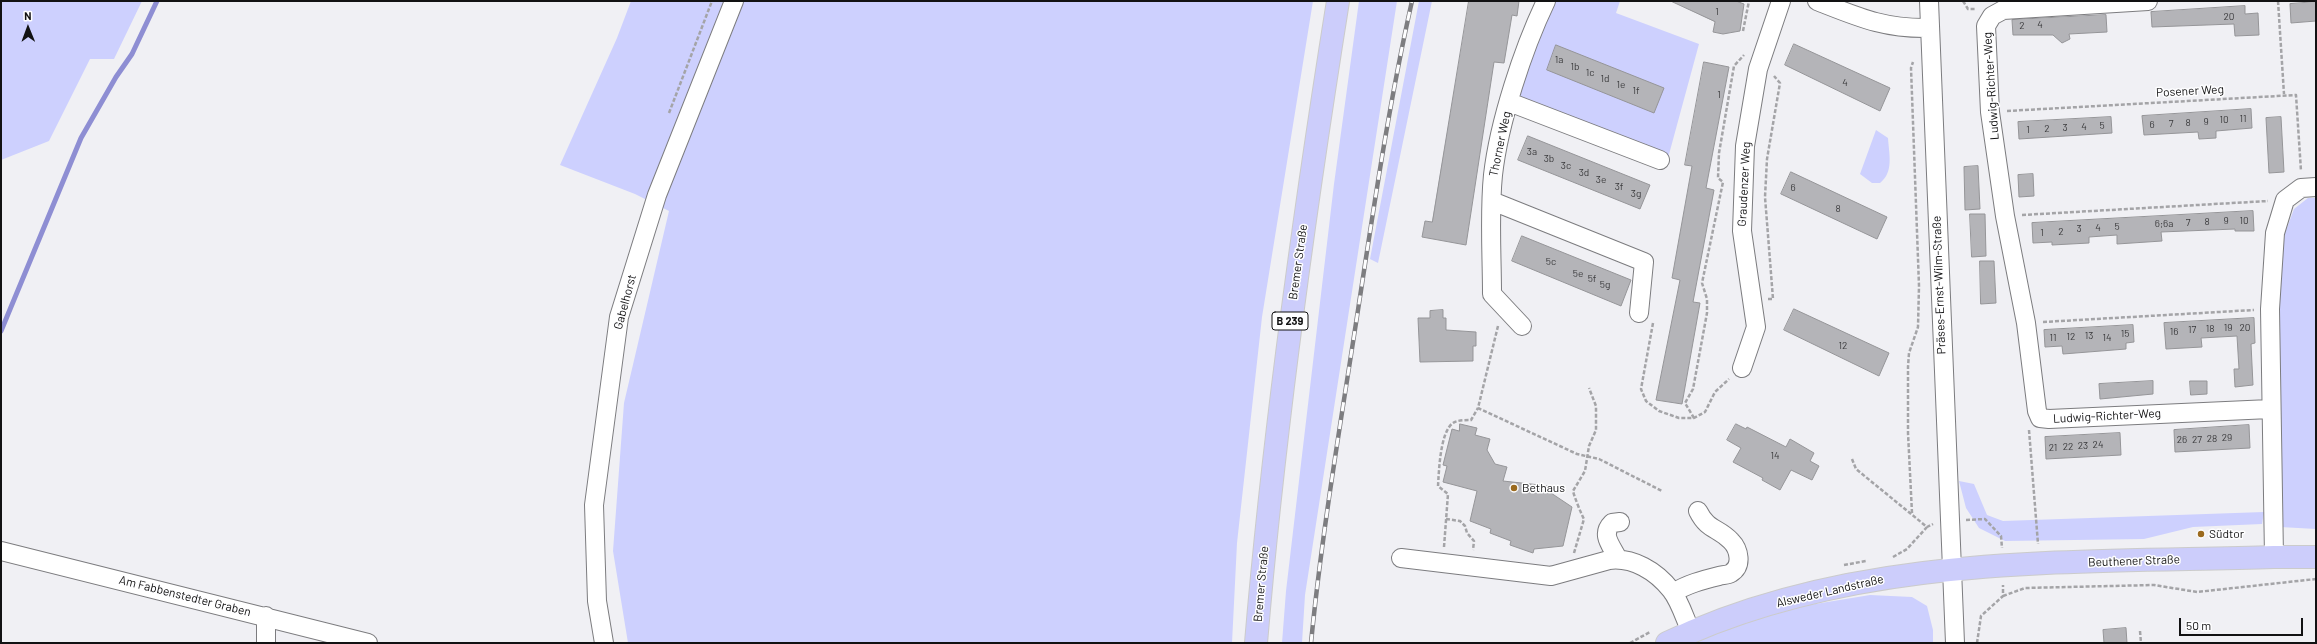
<!DOCTYPE html>
<meta charset="utf-8">
<style>
body{margin:0}
#map{position:relative;width:2317px;height:644px;overflow:hidden;background:#f0f0f4;font-family:Barlow,sans-serif}
canvas{display:block}
.frame{position:absolute;inset:0;border:2px solid #121213;pointer-events:none}
.north{position:absolute;left:8px;top:8px;width:40px;height:40px;-webkit-text-stroke:3px #fefeff;paint-order:stroke;rotate:359deg;font-size:11px;font-weight:700;line-height:16px;text-align:center;color:#121213}
.north::after{content:'';display:block;margin:auto;width:14px;height:18px;background:#121213;clip-path:polygon(50% 0,100% 100%,50% 72%,0 100%)}
.scale{position:absolute;left:2179px;top:618px;width:124px;height:18px;box-sizing:border-box;border:2px solid #121213;border-top:0;padding-left:5px;font-size:12px;line-height:14px;white-space:nowrap;color:#121213;-webkit-text-stroke:3px #fefeff;paint-order:stroke}
</style>
<div id="map">
<canvas width="2317" height="644"></canvas>
<div class="frame"></div>
<div class="north">N</div>
<div class="scale">50 m</div>
</div>
<script>
const context = document.querySelector('canvas').getContext('2d');
context.lineJoin = 'round';
function fillPath(path, color) { context.fillStyle = color; context.fill(path, 'evenodd'); }
function trace(path, color, width, dash) { context.strokeStyle = color; context.lineWidth = width; context.lineCap = dash ? 'butt' : 'round'; context.setLineDash(dash || []); context.stroke(path); }
function write(font, color, halo, rows, align = 'center') {
  context.font = font + ' Barlow,sans-serif'; context.lineWidth = 3; context.setLineDash([]); context.textBaseline = 'middle'; context.strokeStyle = halo; context.fillStyle = color; for (const [text, x, y, turn = 0] of rows) {
    context.save(); context.translate(x, y); context.rotate((+turn || 0) * Math.PI / 180); context.textAlign = isNaN(turn) ? turn : align; if (halo) context.strokeText(text, 0, 0); context.fillText(text, 0, 0); context.restore();
  }
}
fillPath(new Path2D(`
 M1,1H142L114,59H90L49,141L1,160Z
 M631,1H1313L1262,317L1237,543L1232,643H628L613,551L624,403L669,211L635,194L560,165L617,38Z
 M1359,1H1397L1305,595L1302,643H1282L1286,591L1334,184Z
 M1419,1H1432L1378,263L1370,259Z
 M1555,1H1620L1616,13L1699,44L1668,158L1517,100L1542,28Z
 M1876,130L1888,138C1889,154 1894,172 1880,183H1872L1860,174Z
 M2308,198H2316V529L2280,527L2275,307L2285,233L2294,209Z
 M1959,481L1974,484L1987,515L2003,521L2264,512L2262,524L2193,527L2144,539L2005,541L1979,528L1966,508Z
 M1870,595L1912,597L1927,606L1933,630V643H1680L1791,608Z`), '#cdd0fe');
trace(new Path2D(`
 M1,331L81,138L116,77L132,54L157,1`), '#8e8ed3', 5);
const building = new Path2D(`
 M1469,1H1519L1517,16L1512,15L1504,63L1494,62L1466,245L1422,237L1425,221L1432,222Z
 M1671,1H1736L1744,4L1740,31L1723,34L1713,32L1715,22Z
 M2316,2V21L2291,23L2290,4Z
 M2245,6V14L2258,13L2259,35L2235,36L2234,24L2152,27L2151,12Z
 M2106,15L2107,32L2069,34L2070,39L2062,43L2053,35H2013L2012,20Z
 M1794,44L1890,88L1880,111L1785,65Z
 M1556,45L1664,88L1654,113L1547,70Z
 M1704,62L1729,67L1706,188L1714,190L1693,302L1700,303L1682,404L1656,400L1680,280L1672,278L1692,166L1685,165Z
 M2251,109L2252,128L2216,131V138L2199,139L2198,132L2144,135L2142,116Z
 M2111,117L2112,133L2019,139L2018,122Z
 M2281,117L2284,172L2269,173L2266,118Z
 M1528,136L1650,185L1640,209L1518,160Z
 M1978,166L1980,209L1965,210L1964,167Z
 M1791,172L1887,217L1877,239L1781,194Z
 M2033,174L2034,196L2019,197L2018,175Z
 M2253,211L2254,231H2235V229L2161,232L2162,241L2117,244V235L2089,237V243L2052,245V242L2033,243L2032,223Z
 M1970,214H1985L1986,256L1972,257Z
 M1522,236L1631,280L1621,306L1512,261Z
 M1980,261H1994L1996,303L1981,304Z
 M1794,309L1889,353L1879,376L1784,330Z
 M1443,310V318H1446V330L1476,332V346H1473V361L1420,362L1418,318H1430V311Z
 M2254,318L2255,343L2251,344L2253,385L2235,387L2234,369H2239L2237,336L2201,338L2202,347L2166,349L2164,323Z
 M2133,325L2134,342L2126,343V349L2063,354L2062,346L2045,347L2044,330Z
 M2153,381V394L2100,399L2099,384Z
 M2190,381H2207V394L2191,395Z
 M1460,424L1477,428L1475,435L1490,439L1487,450L1495,464L1507,467L1503,481L1549,486L1548,491L1572,507L1563,546L1534,549L1533,553L1510,545L1511,541L1490,533L1491,529L1470,521L1477,491L1443,482L1447,466L1443,465L1452,429L1459,431Z
 M1736,424L1746,429L1747,427L1786,447L1790,439L1814,453L1810,461L1819,466L1812,480L1791,470L1780,490L1762,480L1763,478L1733,462L1741,448L1727,440Z
 M2249,425L2250,448L2175,452L2174,430Z
 M2120,433L2121,455L2046,459L2045,437Z
 M2126,628L2127,643H2104L2103,630Z`);
fillPath(building, '#b4b4b8');
trace(building, '#959598', 1);
const minor = new Path2D(`
 M1817,1C1858,17 1884,29 1929,28
 M1929,1L1955,643
 M2148,1L2003,10L1992,16L1986,26L1990,112L2005,216L2026,323L2037,411L2040,418L2049,419L2270,409
 M1509,102L1660,160
 M1492,201L1644,262L1639,313
 M1522,326L1492,294C1492,255 1489,214 1493,175C1499,122 1523,49 1546,1
 M1742,368L1756,327L1742,231L1745,146L1758,69L1781,1
 M1,551L368,643
 M2274,557L2270,309L2275,233L2285,200L2301,188L2316,187
 M1401,558L1551,576L1609,560C1633,557 1656,571 1671,590C1680,601 1685,619 1691,632
 M1618,559C1612,546 1600,535 1612,523L1620,522
 M1673,593C1687,584 1703,580 1719,576C1723,575 1728,575 1731,573C1743,566 1739,549 1731,541C1718,527 1708,531 1698,511
 M266,643V616
 M604,643L597,601L594,505L619,317L657,195L734,1`);
const major = new Path2D(`
 M1256,643C1274,428 1304,214 1338,1
 M1667,643C1854,553 2072,563 2274,557H2316`);
trace(minor, '#7c7c7f', 20);
trace(major, '#cbcbcb', 24);
trace(new Path2D(`
 M1963,1L1968,9H1976
 M2278,1L2284,94
 M1743,31L1749,1
 M2007,111L2296,95L2301,171
 M669,113L712,1
 M2022,215L2268,201
 M1768,299H1773L1765,197L1767,159L1780,83L1774,76
 M2043,322L2254,310
 M1653,323L1641,389L1646,401L1659,411L1679,418H1694L1705,412L1715,392L1729,379
 M1498,326L1478,408L1577,454L1599,459L1662,491
 M1694,418L1685,403L1693,389L1707,313V299L1702,283L1723,182L1718,178L1719,153L1734,66L1744,55
 M2029,430L2038,544
 M1852,459L1856,469L1927,527L1933,524
 M1912,513L1908,433V367L1909,353L1918,327L1919,286L1911,68L1913,62
 M1446,519L1460,521L1465,526L1467,533L1474,541L1473,550
 M1966,520L1985,519L2001,536L2002,548
 M1444,547L1448,494L1438,486C1439,471 1440,432 1453,423C1457,420 1466,420 1471,420L1478,408
 M1574,553L1584,519C1582,516 1574,496 1573,491L1585,471L1589,446L1596,430V406L1589,388
 M1893,557L1907,549L1927,527
 M1844,565L1866,561
 M2003,596L2025,588L2154,585L2197,592L2316,579
 M2140,631L2141,643
 M1630,643L1650,632
 M1977,643L1981,616L2003,596V585`), '#a4a4a7', 2.5, [4, 2]);
trace(minor, '#fff', 18);
trace(major, '#cccdfb', 22);
const rail = new Path2D(`
 M1311,643C1322,531 1341,421 1358,310C1374,206 1389,103 1412,1`);
trace(rail, '#7d7d80', 4.5);
trace(rail, '#fefeff', 3, [9]);
for (const [x, y, r, color] of [
 [1514,488,4,"#9b6a1e"],
 [2201,534,4,"#9b6a1e"]
]) { const dot = new Path2D(); dot.arc(x, y, r, 0, 2 * Math.PI); context.fillStyle = color; context.fill(dot); trace(dot, '#fefeff', 1.5); }
write('10px', '#3a3a3c', null, [
 ["1",1717,12],
 ["20",2229,17],
 ["4",2040,25],
 ["2",2022,26],
 ["1a",1559,60],
 ["1b",1575,67],
 ["1c",1590,73],
 ["1d",1605,79],
 ["4",1845,83],
 ["1e",1621,85],
 ["1f",1636,91],
 ["1",1719,95],
 ["11",2243,119],
 ["10",2224,120],
 ["9",2206,122],
 ["8",2188,123],
 ["7",2171,124],
 ["6",2152,125],
 ["5",2102,126],
 ["4",2084,127],
 ["3",2065,128],
 ["2",2047,129],
 ["1",2028,130],
 ["3a",1532,152],
 ["3b",1549,159],
 ["3c",1566,166],
 ["3d",1584,173],
 ["3e",1601,180],
 ["3f",1619,187],
 ["6",1793,188],
 ["3g",1636,194],
 ["8",1838,209],
 ["9",2226,221],
 ["10",2244,221],
 ["8",2207,222],
 ["7",2188,223],
 ["6;6a",2164,224],
 ["5",2117,227],
 ["4",2098,228],
 ["3",2079,229],
 ["2",2061,232],
 ["1",2042,233],
 ["5c",1551,262],
 ["5e",1578,274],
 ["5f",1592,279],
 ["5g",1605,285],
 ["19",2228,328],
 ["20",2245,328],
 ["18",2210,329],
 ["17",2192,330],
 ["16",2174,332],
 ["15",2125,334],
 ["13",2089,336],
 ["12",2071,337],
 ["11",2053,338],
 ["14",2107,338],
 ["12",1843,346],
 ["29",2227,438],
 ["28",2212,439],
 ["26",2182,440],
 ["27",2197,440],
 ["24",2098,445],
 ["23",2083,446],
 ["22",2068,447],
 ["21",2053,448],
 ["14",1775,456]
]);
for (const [x, y, w] of [
 [1290,321,36]
]) { const box = new Path2D(); box.roundRect(x - w / 2, y - 9, w, 18, 3); context.fillStyle = '#fefeff'; context.fill(box); trace(box, '#121213', 1); }
write('bold 11px', '#121213', null, [
 ["B 239",1290,321]
]);
write('12px', '#121213', '#fefeff', [
 ["Ludwig-Richter-Weg",1991,86,-94],
 ["Posener Weg",2190,91,-3],
 ["Thorner Weg",1500,144,-78],
 ["Graudenzer Weg",1744,184,-87],
 ["Bremer Straße",1298,262,-82],
 ["Präses-Ernst-Wilm-Straße",1939,285,-92],
 ["Gabelhorst",625,302,-75],
 ["Ludwig-Richter-Weg",2107,416,-3],
 ["Beuthener Straße",2134,561,-2],
 ["Bremer Straße",1261,584,-85],
 ["Alsweder Landstraße",1830,591,-13],
 ["Am Fabbenstedter Graben",185,596,14]
]);
write('12px', '#121213', '#fefeff', [
 ["Bethaus",1522,488],
 ["Südtor",2209,534]
], 'left');
</script>
